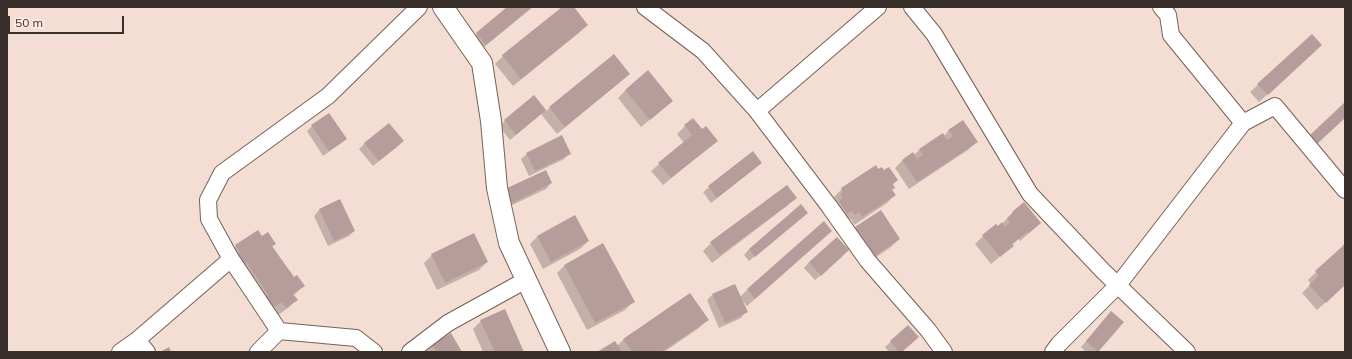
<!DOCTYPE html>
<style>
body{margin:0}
#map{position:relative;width:1352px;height:359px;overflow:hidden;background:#f4ddd2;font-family:Mulish,sans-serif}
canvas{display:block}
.frame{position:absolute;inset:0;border:8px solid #39302c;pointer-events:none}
.scale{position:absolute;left:8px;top:16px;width:116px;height:18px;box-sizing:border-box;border:2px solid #39302c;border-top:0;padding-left:5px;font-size:12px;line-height:14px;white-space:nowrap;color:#39302c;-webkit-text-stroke:3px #feebe2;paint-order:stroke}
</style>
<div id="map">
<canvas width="1352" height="359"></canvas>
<div class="frame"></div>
<div class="scale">50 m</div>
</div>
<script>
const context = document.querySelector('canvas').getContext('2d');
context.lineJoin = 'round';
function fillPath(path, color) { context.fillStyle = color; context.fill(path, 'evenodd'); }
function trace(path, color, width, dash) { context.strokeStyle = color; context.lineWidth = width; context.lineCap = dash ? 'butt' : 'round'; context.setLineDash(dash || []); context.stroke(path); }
fillPath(new Path2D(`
 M508,7H533L478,52L468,41Z
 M563,7H573L587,25L579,33L513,86L495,64L503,56Z
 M1313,53L1259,102L1250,92L1258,85Z
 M620,82L557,134L541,114L510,140L499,126L534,96L546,111L550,108Z
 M626,90L672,101L641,127L618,98Z
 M312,126L346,139L340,144L323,156L307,131Z
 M685,126L708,148L663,185L651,171L684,143L677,134Z
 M949,130L976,142L968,150L909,189L895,168L903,160L914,155L920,149L944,136Z
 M365,143L397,147L373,166L359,149Z
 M570,153L564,159L529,176L521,159L527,154Z
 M753,153L755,168L711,203L703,192Z
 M878,171L897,180L892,185L891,190L895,195L887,203L854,225L851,219L846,222L833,203L836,200L834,197L842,189Z
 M551,183L546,189L506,208L501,195Z
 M795,198L787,206L712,263L703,251L711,243Z
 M340,200L354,231L349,236L328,246L314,216L319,210Z
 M1024,203L1040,223L1020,241L1019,239L1012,245V246L1004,253L991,264L975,244L983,236L1002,224L1012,213Z
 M801,218L749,261L744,255L749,249Z
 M856,228L899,239L891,247L866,264L848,236Z
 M831,231L747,306L741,299L746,312L741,318L719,328L707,300L712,295L740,297L748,289Z
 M538,236L588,241L580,249L543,269L530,244Z
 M262,237L275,244L272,247L293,279L303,286L293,296L296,300L288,308L278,315L228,254L236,246Z
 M1345,243V285L1317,310L1302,293L1311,284L1308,280L1342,247V246Z
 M432,255L487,262L479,270L437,290L424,263Z
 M843,256L815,280L804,268L809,262Z
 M565,265L633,302L625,310L587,330L557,273Z
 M1106,318L1123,322L1097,352H1086L1081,347Z
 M707,320L699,328L664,352H599L617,346L623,340Z
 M481,321L523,352H483L473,329Z
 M908,326L901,352H889L885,347Z
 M451,334L461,352H428L427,351L432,345Z`), '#0003');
fillPath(new Path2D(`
 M507,7H532L486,45L476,33Z
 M562,7H574L588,25L521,79L502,55Z
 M1312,34L1322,45L1268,95L1257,84Z
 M614,54L630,74L565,127L549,107Z
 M648,70L673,101L650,120L625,90Z
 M534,95L546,110L516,135L504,120Z
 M1345,102V118L1317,144L1309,136Z
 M329,113L347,139L329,151L311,125Z
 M693,118L702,129L706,126L718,141L671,178L658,163L692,135L684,125Z
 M963,120L978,142L917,182L902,160L913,152L917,159L923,155L919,149L943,133L947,140L953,136L948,130Z
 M389,123L404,141L379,161L364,143Z
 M562,135L571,154L535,171L526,153Z
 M753,151L762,163L717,198L708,186Z
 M876,165L878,169L882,167L884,170L889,167L898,180L893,184L895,188L892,190L896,195L862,217L859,212L855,215L852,211L847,214L839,201L843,198L840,194L843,192L841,188Z
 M546,170L552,183L512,203L505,189Z
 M787,185L797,198L720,255L710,242Z
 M340,199L355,231L334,241L319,209Z
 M1024,202L1041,223L1029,233L1027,232L1012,244L1014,246L1000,257L982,235L996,224L998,226L1002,222L1005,227L1010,223L1007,218L1013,213L1012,212Z
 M801,204L808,213L755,257L749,249Z
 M881,210L900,239L875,256L855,227Z
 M575,215L589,241L551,262L537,236Z
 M824,221L832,231L755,299L747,289Z
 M258,230L262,236L268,232L276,244L272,246L294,277L297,275L305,286L293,294L298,300L286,308L282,302L271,309L263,298L268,295L247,263L242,266L235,255L240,252L235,245Z
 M474,233L488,262L445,283L431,254Z
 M837,237L849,250L821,276L809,262Z
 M603,243L635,302L595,323L564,265Z
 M1345,244V285L1326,303L1309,285L1319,275L1315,271Z
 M735,284L748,312L725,323L712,294Z
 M690,293L709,320L661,352H632L623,339Z
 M505,309L524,352H495L480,320Z
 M1111,311L1124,322L1098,352L1086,341Z
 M908,325L919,337L902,352H899L890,341Z
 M451,333L462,352H436L432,344Z
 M615,341L622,352H597Z
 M169,347L171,352H160Z`), '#b69d9c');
const minor = new Path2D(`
 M645,7L703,51L757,111L829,206L868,261L928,330L944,352
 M912,7L934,34L1030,194L1103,271L1187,352
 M1161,7L1168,15L1171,35L1243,123
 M757,111L878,7
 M279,331L231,259L209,219L208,200L222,173L328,96L419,7
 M137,340L147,352
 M120,352L137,340L231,259
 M258,352L279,331L356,338L374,352
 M410,352L448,323L526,280
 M1053,352L1059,344L1118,285L1243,123L1275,106L1345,190`);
const tertiary = new Path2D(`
 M443,7L482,63L491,121L497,188L509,243L560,352`);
trace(minor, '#756258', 18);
trace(tertiary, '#756258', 22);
trace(minor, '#fff', 16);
trace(tertiary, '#fff', 20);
</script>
